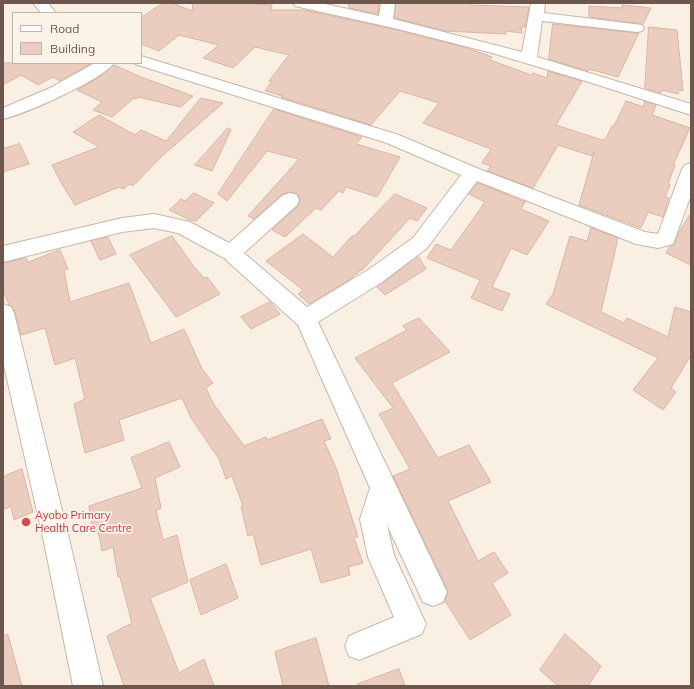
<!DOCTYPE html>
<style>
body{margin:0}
#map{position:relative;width:694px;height:689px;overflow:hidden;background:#f9efe3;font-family:Mulish,sans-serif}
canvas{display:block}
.frame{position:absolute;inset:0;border:4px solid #6d564c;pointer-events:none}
.legend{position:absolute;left:12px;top:12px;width:130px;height:52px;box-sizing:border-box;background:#fcf3e8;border:1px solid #c3b4aa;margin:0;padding:5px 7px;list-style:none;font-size:12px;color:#6d564c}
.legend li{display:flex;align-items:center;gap:8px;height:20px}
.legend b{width:20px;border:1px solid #c3b4aa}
</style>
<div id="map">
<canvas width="694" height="689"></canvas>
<div class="frame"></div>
<ul class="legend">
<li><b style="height:5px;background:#fff"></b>Road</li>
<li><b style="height:11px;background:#eacdbe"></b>Building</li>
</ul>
</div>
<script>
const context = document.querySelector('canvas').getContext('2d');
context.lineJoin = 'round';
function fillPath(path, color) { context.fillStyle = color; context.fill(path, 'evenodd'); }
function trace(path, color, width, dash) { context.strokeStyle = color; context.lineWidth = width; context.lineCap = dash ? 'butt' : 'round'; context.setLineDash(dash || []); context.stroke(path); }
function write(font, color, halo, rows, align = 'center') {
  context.font = font + ' Mulish,sans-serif'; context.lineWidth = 3.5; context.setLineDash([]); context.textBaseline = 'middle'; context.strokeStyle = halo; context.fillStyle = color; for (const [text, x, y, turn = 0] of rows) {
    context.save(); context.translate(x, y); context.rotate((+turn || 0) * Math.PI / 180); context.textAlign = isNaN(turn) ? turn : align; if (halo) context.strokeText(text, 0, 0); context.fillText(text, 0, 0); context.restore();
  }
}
const building = new Path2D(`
 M163,3H172L192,11L193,3H240L272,5L271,10H304L398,30L467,48L492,57L490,60L531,75L533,73L547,78L548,71L582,81L556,125L602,140H605L612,126H614L626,101L644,107V101L656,105L652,115L690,128L673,165H675L668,184L670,185L665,197L669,198L663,217L648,212L641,228L579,205L594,152L592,156L558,145L533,188L487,171L491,166L482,163L491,149L423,123L439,103L400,91L371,125L281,97L283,96L265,91L272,81H269L289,55L255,47L233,68L203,58L219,45L179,35L159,51L141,44V18Z
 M349,3H379L378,14L349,8Z
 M396,3H469L470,5L529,7L525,27H521L522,33L506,31V34L445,31L395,18Z
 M622,5L651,8L643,24L589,17V6L622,8Z
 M553,24L637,33H639L618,77L589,69L588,71L549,59Z
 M649,27L677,30L683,91L679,90L678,94L662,90L661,93L645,88Z
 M3,63H92L60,81L53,77L38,85L21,75L3,85Z
 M114,65L141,77L193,96L181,107L138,97L136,99L134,98L112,117L93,110L102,102L77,90L96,79Z
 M201,98L223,103L161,157L133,186L129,184L124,189L119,187L75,205L63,186L52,165L99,147L73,132L99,115L135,135L141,130L166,141Z
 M274,109L362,137L356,144L400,157L377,197L346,187L343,193L339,191L321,210L316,208L285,237L272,230L298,206L300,199L297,194L290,192L283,194L254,219L248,216L299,159L267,151L227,201L218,194Z
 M228,128L231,130L212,171L195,165Z
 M20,144L29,164L3,172V149Z
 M478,183L525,202L521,209L549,221L527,255L511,248L492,287L510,294L502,311L471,298L480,280L427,258L436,244L451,250L485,202L469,194Z
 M194,193L214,203L196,221L190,220L169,210L181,199L185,201Z
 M395,194L427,208L417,221L410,218L365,267L349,280L309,304L298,294L303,290L266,261L303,234L333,257L352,236H354Z
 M691,213V265L666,253L670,246L674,245L679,232Z
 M591,228L618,238L601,312L624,323L627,318L668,337L675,307L691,312V355L671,388L676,392L663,410L633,390L658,358L546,304L553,294L570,236L587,241Z
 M172,236L195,268L204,278L207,277L220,294L176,317L130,255Z
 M108,237L116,254L100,260L91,241Z
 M60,250L68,269L64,271L70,302L129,283L151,343L184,329L202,369L213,383L206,388L213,403L244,446L266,437L267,440L322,419L331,439L324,441L336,468L358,537L354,538L363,563L348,567L350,575L321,583L311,549L261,565L253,534L248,536L241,506H243L232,476L226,479L219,459L191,418L182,398L119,420L124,440L85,453L74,404L85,399L75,358L55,365L45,328L21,335L15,312L12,306L9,305L3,290V263L26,258L28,262Z
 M419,257L426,269L385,295L377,287Z
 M270,302L280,314L251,329L241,317Z
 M419,318L450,352L392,383L438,458L469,445L491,482L448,501L478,561L494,552L508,573L492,583L511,615L470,640L445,601L448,591L393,476L410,469L379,414L393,408L355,358L407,330L403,326Z
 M169,442L180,467L155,478L161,508L156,510L163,540L177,535L188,582L150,598L179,673L204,659L214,686H124L107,636L132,623L120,577H118L113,547L102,551L98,530L93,532L89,506L142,488L131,458Z
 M22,469L33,512L14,520L11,506L3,510V477Z
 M226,564L238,598L201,615L190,580Z
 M565,634L601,666L588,686H558L540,670Z
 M8,635L22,686H3V636Z
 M316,638L329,686H283L275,652Z
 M399,669L405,686H359L358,684Z`);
fillPath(building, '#eacdbe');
trace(building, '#dbb4a1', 1);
const minor = new Path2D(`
 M33,3H48L56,13H41Z
 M293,3H321L379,16L381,3H395L393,19L522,52L531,3H545L544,13L642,25L644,28L642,31L637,32L542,21L537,57L691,104V115L589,82L492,53L398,29L295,6Z
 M141,56L399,135L479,169L645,232L658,234L682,169L685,165L691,163V195L673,244L658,248L636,244L477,181L427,248L382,282L318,322L447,592L443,602L433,606L423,602L387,525L394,555L426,624L422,634L359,660L349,656L345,646L349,636L394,617L368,557L360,519L370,488L298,325L224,258L178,233L154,228L122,232L3,262V246L122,218L154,214L190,222L229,243L283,195L290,193L297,195L299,200L297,205L244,253L307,307L368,270L413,238L461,175L387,143L135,64V63H141Z
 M95,63H114C102,80 25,114 3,119V108L50,88Z
 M3,304L11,307L14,313L71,547L103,686H73L45,547L3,361Z`);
trace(minor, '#c7b6ab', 2);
fillPath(minor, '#fff');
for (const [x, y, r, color] of [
 [26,522,5,"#e0444e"]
]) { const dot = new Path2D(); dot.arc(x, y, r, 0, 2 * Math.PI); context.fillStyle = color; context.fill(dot); trace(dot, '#fcf3e8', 1.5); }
write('11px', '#be3a42', '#fcf3e8', [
 ["Ayobo Primary",35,516],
 ["Health Care Centre",35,529]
], 'left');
</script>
